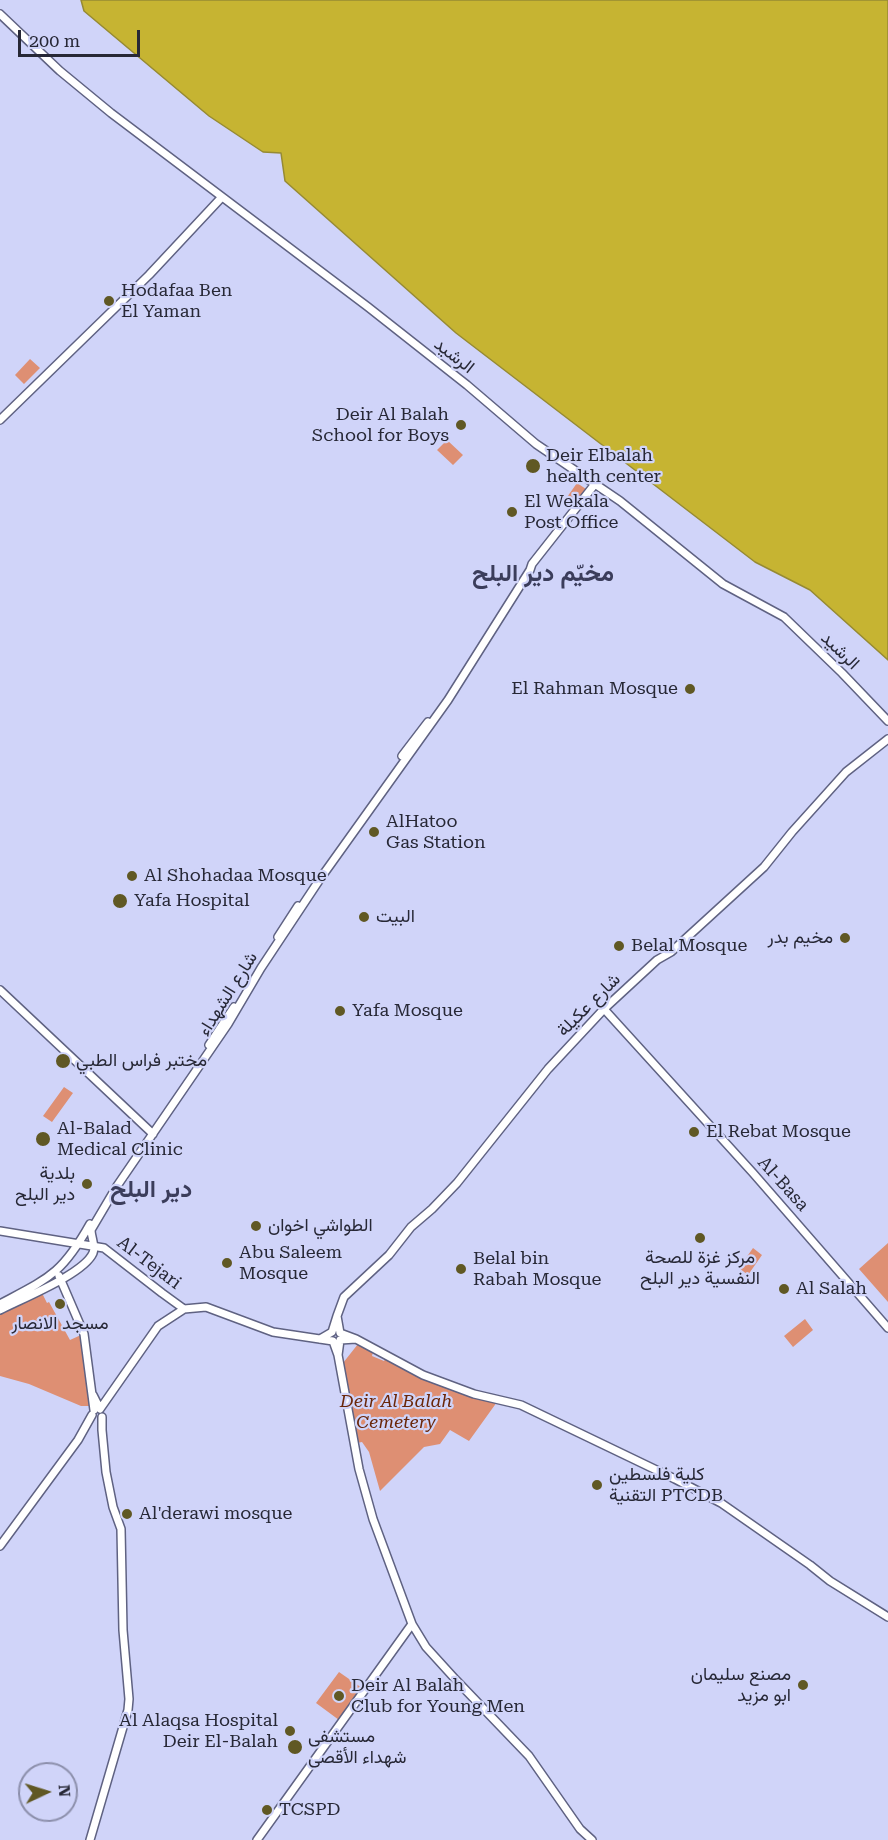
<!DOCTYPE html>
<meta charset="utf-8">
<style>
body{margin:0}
#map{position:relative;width:888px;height:1840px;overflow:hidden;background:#d0d4f9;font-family:"Roboto Serif",serif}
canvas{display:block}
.north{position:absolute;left:18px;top:1762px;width:60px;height:60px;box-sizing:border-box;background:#d0d4f9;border:2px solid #8c8fab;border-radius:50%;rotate:86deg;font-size:16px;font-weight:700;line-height:24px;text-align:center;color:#272836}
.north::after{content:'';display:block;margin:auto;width:21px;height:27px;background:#605824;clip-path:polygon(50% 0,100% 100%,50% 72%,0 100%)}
.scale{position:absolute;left:18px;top:30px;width:122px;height:27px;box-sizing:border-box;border:3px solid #272836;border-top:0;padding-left:8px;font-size:18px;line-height:21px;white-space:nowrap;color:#272836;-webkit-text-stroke:4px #d0d4f9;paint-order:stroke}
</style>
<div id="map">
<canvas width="888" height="1840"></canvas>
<div class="north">N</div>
<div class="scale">200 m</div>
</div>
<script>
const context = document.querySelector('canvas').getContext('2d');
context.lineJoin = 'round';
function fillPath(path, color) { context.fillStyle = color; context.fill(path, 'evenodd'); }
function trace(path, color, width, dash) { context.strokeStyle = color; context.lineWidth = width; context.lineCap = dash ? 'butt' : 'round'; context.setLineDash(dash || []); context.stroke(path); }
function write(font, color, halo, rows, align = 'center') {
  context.font = font + ' "Roboto Serif",Vazirmatn,serif'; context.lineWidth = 4.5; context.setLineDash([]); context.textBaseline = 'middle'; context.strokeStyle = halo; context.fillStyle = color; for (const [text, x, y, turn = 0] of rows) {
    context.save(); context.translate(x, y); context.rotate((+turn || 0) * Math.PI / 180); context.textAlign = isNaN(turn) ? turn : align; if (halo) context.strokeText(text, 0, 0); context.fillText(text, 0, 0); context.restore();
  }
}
fillPath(new Path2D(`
 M30,359L40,368L24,384L15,375Z
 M447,440L463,455L453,465L437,450Z
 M577,483L586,489L573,506L565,500Z
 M64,1087L73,1093L52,1122L43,1116Z
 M888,1243V1302L859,1269Z
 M753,1248L762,1255L748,1275L739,1268Z
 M41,1291L47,1303L49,1302L70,1340L81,1335L91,1406H81L29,1384L0,1376V1312Z
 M805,1319L813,1330L793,1347L784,1336Z
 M358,1344L373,1352L372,1356L384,1361L386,1358L497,1402L469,1441L450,1430L440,1444L424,1447L380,1491L369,1452L362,1442L357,1443L343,1363Z
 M339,1672L362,1688L339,1720L316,1703Z`), '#de8f73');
const water = new Path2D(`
 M81,0H888V660L810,590L755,562L456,333L285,181L281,153L263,152L209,116L84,11Z`);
fillPath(water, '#c6b432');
trace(water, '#968a33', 1.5);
const secondary = new Path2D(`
 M0,14L60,71L111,113L368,307L467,385L536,444L620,501L723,584L784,617L842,673L888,721
 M0,420L149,275L221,198
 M402,756L428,722
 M278,937L298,906
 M0,990L153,1134
 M604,1009L753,1173L888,1328
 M209,1045L234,1007
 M0,1231L104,1248L162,1293L184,1309
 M59,1276L84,1334L94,1410
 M0,1304C49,1278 62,1274 90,1224
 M0,1310C21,1299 84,1274 93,1253C96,1245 91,1238 91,1230L117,1186L228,1024L261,968L320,879L448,700L530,570L532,564L595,484
 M337,1316L344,1297L389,1255L411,1227L432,1209L457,1183L548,1069L604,1009L657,960L671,952L764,867L792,832L846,772L888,739
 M356,1339L423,1375L474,1394L521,1405L675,1479L721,1503L810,1565L830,1581L888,1617
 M338,1355L359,1469L373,1519L412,1624L426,1647L456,1680L529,1756L580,1829L592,1840
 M93,1395L100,1409L158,1326L184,1309L206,1307L273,1332L333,1341L338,1355L340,1340L356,1339L340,1333L337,1316L332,1332L320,1339
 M0,1546L78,1440L92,1415
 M90,1840L128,1710L129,1699L123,1630L121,1529L113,1507L106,1472L102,1430V1417
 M257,1840L412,1624`);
trace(secondary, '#5f6282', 10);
trace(secondary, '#fff', 7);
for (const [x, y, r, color] of [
 [109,301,6,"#605824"],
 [461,425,6,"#605824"],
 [533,466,8,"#605824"],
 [512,512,6,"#605824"],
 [690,689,6,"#605824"],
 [374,832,6,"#605824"],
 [132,876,6,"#605824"],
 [120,901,8,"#605824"],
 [364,917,6,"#605824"],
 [845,938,6,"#605824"],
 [619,946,6,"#605824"],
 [340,1011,6,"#605824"],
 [63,1061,8,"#605824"],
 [694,1132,6,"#605824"],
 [43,1139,8,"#605824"],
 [87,1184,6,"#605824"],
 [256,1226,6,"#605824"],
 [700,1238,6,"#605824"],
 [227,1263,6,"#605824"],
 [461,1269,6,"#605824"],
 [784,1289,6,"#605824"],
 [60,1304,6,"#605824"],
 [597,1485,6,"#605824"],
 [127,1514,6,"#605824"],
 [803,1685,6,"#605824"],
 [339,1696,6,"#605824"],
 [290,1731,6,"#605824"],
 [295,1747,8,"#605824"],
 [267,1810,6,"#605824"]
]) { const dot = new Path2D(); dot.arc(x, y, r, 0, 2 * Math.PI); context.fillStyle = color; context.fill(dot); trace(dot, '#d0d4f9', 2); }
write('18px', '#272836', '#d0d4f9', [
 ["Hodafaa Ben",121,291],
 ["El Yaman",121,312],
 ["Deir Al Balah",449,415,"right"],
 ["School for Boys",449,436,"right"],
 ["Deir Elbalah",546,456],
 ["health center",546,477],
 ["El Wekala",524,502],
 ["Post Office",524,523],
 ["El Rahman Mosque",678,689,"right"],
 ["AlHatoo",386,822],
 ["Gas Station",386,843],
 ["Al Shohadaa Mosque",144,876],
 ["Yafa Hospital",134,901],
 ["البيت",376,917],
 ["مخيم بدر",833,938,"right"],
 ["Belal Mosque",631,946],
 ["Yafa Mosque",352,1011],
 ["مختبر فراس الطبي",76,1061],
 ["Al-Balad",57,1129],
 ["Medical Clinic",57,1150],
 ["El Rebat Mosque",706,1132],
 ["بلدية",75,1174,"right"],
 ["دير البلح",75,1195,"right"],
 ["الطواشي اخوان",268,1226],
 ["Abu Saleem",239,1253],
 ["Mosque",239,1274],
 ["مركز غزة للصحة",700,1258,"center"],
 ["النفسية دير البلح",700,1279,"center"],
 ["Belal bin",473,1259],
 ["Rabah Mosque",473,1280],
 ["Al Salah",796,1289],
 ["مسجد الانصار",60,1324,"center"],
 ["كلية فلسطين",609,1475],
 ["التقنية PTCDB",609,1496],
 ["Al'derawi mosque",139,1514],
 ["مصنع سليمان",791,1675,"right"],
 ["ابو مزيد",791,1696,"right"],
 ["Deir Al Balah",351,1686],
 ["Club for Young Men",351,1707],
 ["Al Alaqsa Hospital",278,1721,"right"],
 ["Deir El-Balah",278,1742,"right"],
 ["مستشفى",308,1737],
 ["شهداء الأقصى",308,1758],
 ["TCSPD",279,1810]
], 'left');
write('18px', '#272836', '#d0d4f9', [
 ["الرشيد",454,356,38],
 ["الرشيد",840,651,44],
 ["شارع الشهداء",228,994,-58],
 ["شارع عكيلة",589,1005,-45],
 ["Al-Basa",783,1184,48],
 ["Al-Tejari",149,1263,37]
]);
write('italic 18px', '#6a270a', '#d0d4f9', [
 ["Deir Al Balah",396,1402],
 ["Cemetery",396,1423]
]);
write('bold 24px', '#3b3d5b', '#d0d4f9', [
 ["مخيّم دير البلح",543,574],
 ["دير البلح",151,1190]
]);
</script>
